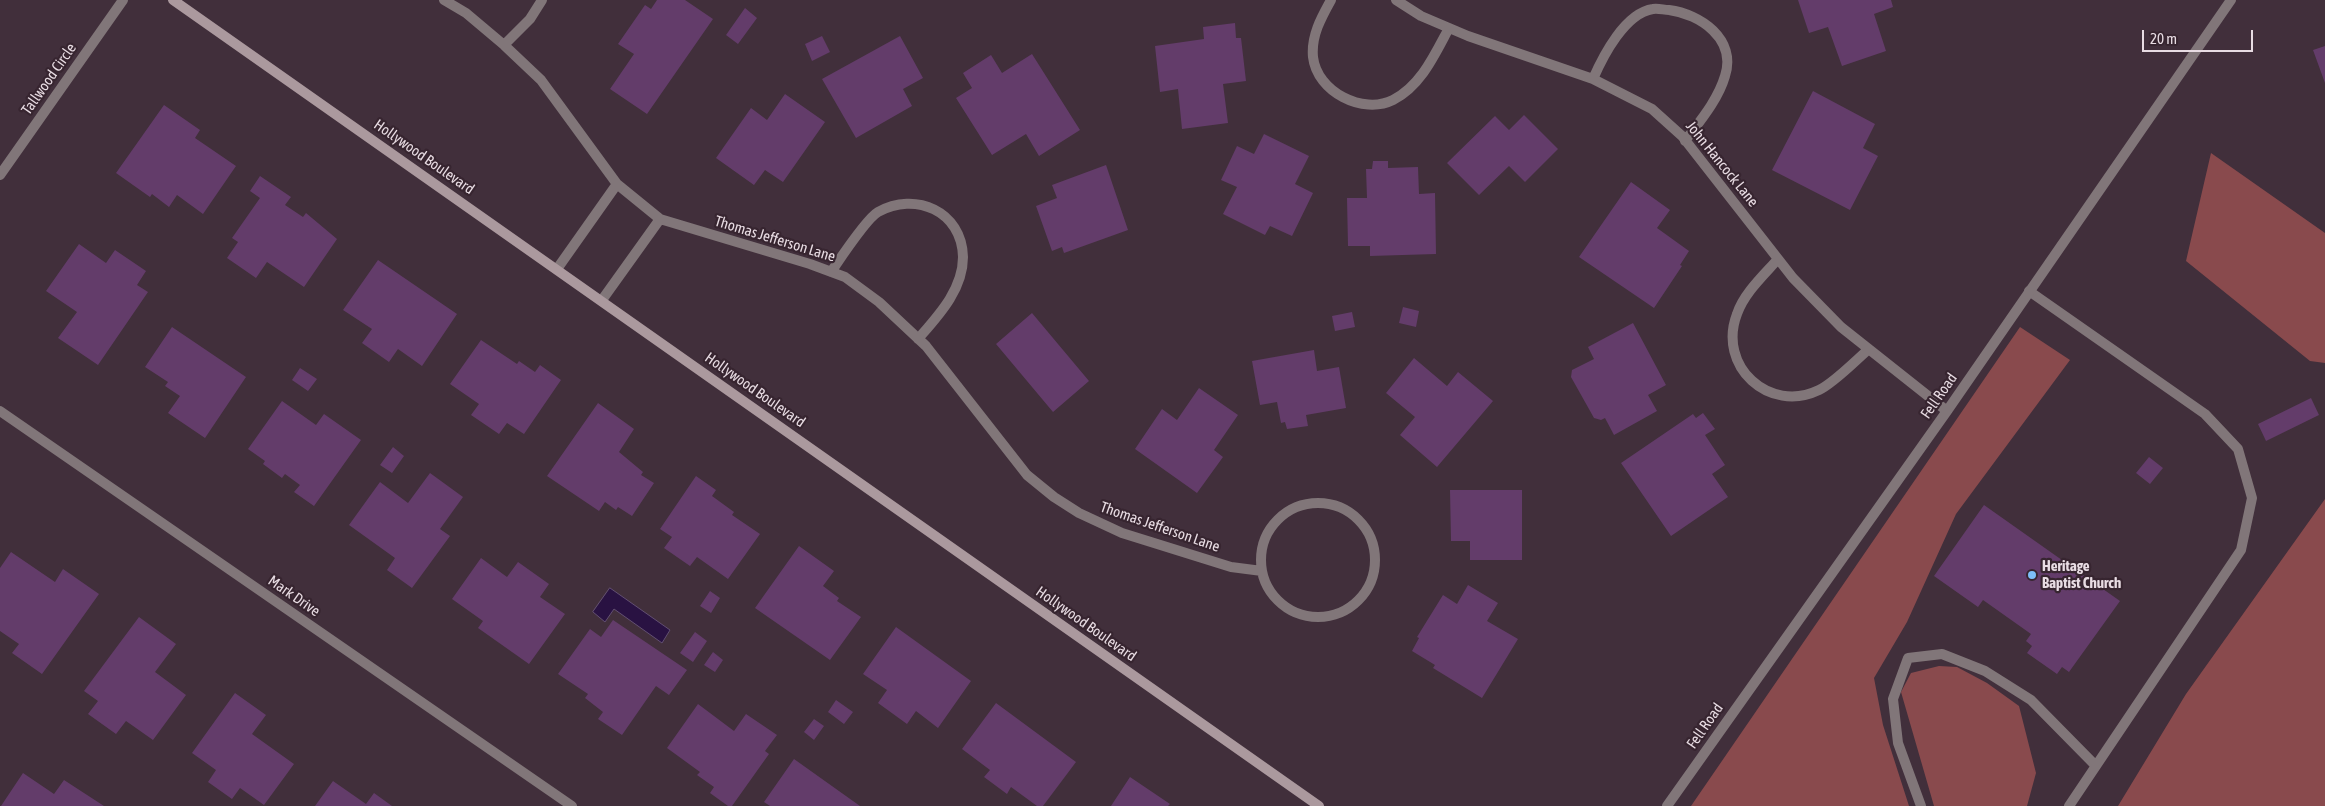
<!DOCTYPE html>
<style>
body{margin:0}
#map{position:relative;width:2325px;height:806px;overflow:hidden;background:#412f3b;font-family:"Asap Condensed",sans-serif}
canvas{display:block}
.scale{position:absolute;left:2142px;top:30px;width:111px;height:22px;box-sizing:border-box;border:2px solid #e8dce3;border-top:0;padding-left:6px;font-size:15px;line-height:18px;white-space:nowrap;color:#e8dce3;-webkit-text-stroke:4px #372530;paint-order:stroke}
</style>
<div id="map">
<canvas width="2325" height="806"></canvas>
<div class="scale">20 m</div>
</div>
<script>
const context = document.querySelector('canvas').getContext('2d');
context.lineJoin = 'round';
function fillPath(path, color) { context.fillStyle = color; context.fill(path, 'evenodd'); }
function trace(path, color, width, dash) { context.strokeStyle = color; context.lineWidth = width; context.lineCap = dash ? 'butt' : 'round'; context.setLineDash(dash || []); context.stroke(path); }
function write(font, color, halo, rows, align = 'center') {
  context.font = font + ' "Asap Condensed",sans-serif'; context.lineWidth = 4.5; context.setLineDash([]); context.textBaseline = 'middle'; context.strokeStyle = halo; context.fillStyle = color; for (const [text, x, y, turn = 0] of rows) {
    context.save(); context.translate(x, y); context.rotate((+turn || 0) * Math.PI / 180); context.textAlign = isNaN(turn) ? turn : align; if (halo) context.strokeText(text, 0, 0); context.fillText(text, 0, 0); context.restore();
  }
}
fillPath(new Path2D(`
 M2211,153L2325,233V363L2310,361L2186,261Z
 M2020,327L2070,360L1956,514L1907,622L1874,678L1883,725L1909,806H1691Z
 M2325,499V806H2118L2186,694Z
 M1939,666L1957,667L1987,683L2019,706L2036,773L2027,806H1934L1901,692L1911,673Z`), '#894a4d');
const water = new Path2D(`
 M610,588L670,630L662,643L614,609L605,622L593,612Z`);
fillPath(water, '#291242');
trace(water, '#624f72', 1);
fillPath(new Path2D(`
 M657,0H685L713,19L647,114L610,89L634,54L618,44L645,5L651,9Z
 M1798,0H1891L1893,7L1874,14L1886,51L1842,66L1828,27L1809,33Z
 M745,8L757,18L738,44L726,35Z
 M1235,23L1236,38H1241L1246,81L1223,84L1228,123L1182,129L1178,89L1160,92L1155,46L1204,39L1203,27Z
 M822,36L830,52L812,61L805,44Z
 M900,36L923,78L903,89L912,106L856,138L822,79Z
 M2325,46V83L2313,50Z
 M1032,54L1080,130L1039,156L1026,134L992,155L956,98L972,88L963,73L991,55L1002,73Z
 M1813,91L1875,124L1863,148L1878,156L1850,210L1772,170Z
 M785,94L825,122L783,182L765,170L754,185L716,158L751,108L767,120Z
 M164,105L200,130L195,138L236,166L203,214L177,195L169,207L152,194L150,197L116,173Z
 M1524,115L1558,149L1525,182L1509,166L1479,195L1447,163L1495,116L1509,130Z
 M1264,134L1309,156L1295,184L1313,193L1292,236L1270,226L1265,235L1223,214L1237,187L1221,180L1237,146L1254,154Z
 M1373,161H1388V168L1418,167L1419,194L1435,193L1436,254L1370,256V246H1348L1347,198H1367L1366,169H1372Z
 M1106,165L1128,230L1064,253L1062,247L1052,251L1036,206L1057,198L1052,185Z
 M260,176L291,197L285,205L303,217L306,213L337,239L304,287L267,262L256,278L227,258L238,242L232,238L260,198L250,191Z
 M1631,182L1670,210L1657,228L1689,251L1680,265L1682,266L1654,308L1579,257Z
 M79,244L106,263L115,250L146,271L137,285L148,292L98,365L58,338L77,312L46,291Z
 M378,260L457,314L422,366L398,349L389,362L362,343L372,329L343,310Z
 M1403,307L1419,311L1416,327L1399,323Z
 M1352,312L1355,327L1335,331L1332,316Z
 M1032,313L1089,381L1053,412L996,344Z
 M1633,323L1666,385L1648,395L1657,411L1614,435L1605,418L1601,420L1594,418L1571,377L1572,370L1594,359L1588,347Z
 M172,327L246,377L205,438L168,413L180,396L165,386L168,382L145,367Z
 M481,340L517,364L519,361L535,372L540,365L561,380L524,434L507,423L499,434L471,415L479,404L450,384Z
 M1314,350L1317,371L1339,367L1346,408L1306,415L1308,426L1287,429L1285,422L1281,423L1277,402L1260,405L1252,361Z
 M1414,358L1447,386L1458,372L1493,401L1437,467L1400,435L1415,417L1386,393Z
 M300,368L317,379L308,391L292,380Z
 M1199,388L1238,415L1214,450L1223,457L1197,493L1135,449L1162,409L1177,420Z
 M2311,398L2319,415L2266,441L2258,424Z
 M282,401L316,425L324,414L361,440L314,506L294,492L300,485L285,474L282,478L263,464L265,461L248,449Z
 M598,403L634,429L619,452L643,472L641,475L654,483L632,516L618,507L616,510L605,502L599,511L547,476Z
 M1703,413L1715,429L1705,435L1725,465L1712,474L1728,497L1671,536L1621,463L1693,414L1696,418Z
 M393,447L404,456L392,473L380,465Z
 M2149,457L2163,468L2150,484L2136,473Z
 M430,473L463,497L440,529L450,536L412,588L387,570L395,558L349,525L380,482L408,503Z
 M696,476L716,490L712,496L734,512L732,515L760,534L728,579L697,557L690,566L664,548L672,537L660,529Z
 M1450,490H1522V560H1470V541H1451Z
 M1984,505L2120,601L2069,672L2062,667L2057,674L2027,653L2032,646L2026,641L2031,634L1983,600L1978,607L1934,576Z
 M799,546L834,571L823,586L839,598L837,601L861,617L830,660L755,608Z
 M11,552L55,582L63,569L99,594L42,674L12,653L19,644L0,631V568Z
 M481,558L507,577L518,562L549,584L540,597L565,614L529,664L478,628L483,621L452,599Z
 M1468,585L1498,603L1487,621L1518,639L1482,698L1433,668L1435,665L1412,651L1419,638L1417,637L1443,595L1457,604Z
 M710,591L720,598L711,613L700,606Z
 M139,617L176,644L155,672L186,695L153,740L126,721L116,734L88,714L98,701L84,691Z
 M613,620L687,670L669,695L656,686L622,735L598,719L603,712L585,698L588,694L558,674L590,629L601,637Z
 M896,627L971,681L938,728L916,711L907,724L878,703L887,690L863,674Z
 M695,632L707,641L693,662L680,653Z
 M713,652L723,660L715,672L704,665Z
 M235,693L266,715L252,734L294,764L264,805L240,788L232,799L208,782L216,770L192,753Z
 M836,700L853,712L844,724L828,712Z
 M996,703L1076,762L1043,806H1037L1011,787L1007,794L984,777L990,770L962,749Z
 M698,704L734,731L746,714L777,735L765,751L769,754L732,806H728L710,793L714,787L697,775L700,772L667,748Z
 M814,719L824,726L814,740L804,732Z
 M794,759L860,806H770L764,802Z
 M23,773L54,794L64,780L104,806H1Z
 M1130,777L1170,804L1168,806H1111Z
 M333,781L366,804L374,793L392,806H315Z`), '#633c6a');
trace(new Path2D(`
 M2029,291L2205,414L2238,449L2252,498L2241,550L2069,806
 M1921,806L1898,743L1893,699L1908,658L1942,654L1985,671L2031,700L2095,765`), '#817679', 10);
trace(new Path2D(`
 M444,0L466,13L504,45L541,80L617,184L660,219L810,264L845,277L879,302L926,346L1027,475L1054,497L1079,513L1122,533L1231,567L1262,571
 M1331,0C1321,18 1311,36 1313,57C1317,92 1363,115 1393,100C1421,86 1435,54 1449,28
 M1396,0L1421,16L1468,36L1593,79L1652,109L1682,136L1793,278L1841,327L1947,411
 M504,45L530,19L542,0
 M1593,79C1603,56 1625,13 1653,9C1658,8 1664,10 1669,10C1700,14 1737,39 1725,76C1718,100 1700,121 1685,141
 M0,175L123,0
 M1778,259C1764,275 1744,293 1737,314C1717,366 1769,414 1819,390C1834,383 1856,360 1869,349
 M557,269L617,184
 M831,272C840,259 866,219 878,212C915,191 962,211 963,257C963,290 938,316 918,339
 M602,300L660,219
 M0,411L572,806
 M1261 560a57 57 0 1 1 114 0a57 57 0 1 1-114 0Z
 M1667,806L1947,411L2231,0`), '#817679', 10);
trace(new Path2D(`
 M173,0L1319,806`), '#ab999e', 10);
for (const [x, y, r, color] of [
 [2032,575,5,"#7dbef9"]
]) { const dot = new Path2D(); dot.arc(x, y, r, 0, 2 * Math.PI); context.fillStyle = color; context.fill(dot); trace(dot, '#372530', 2); }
write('15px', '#e8dce3', '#372530', [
 ["Tallwood Circle",49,79,-55],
 ["Hollywood Boulevard",424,157,35],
 ["John Hancock Lane",1722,164,51],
 ["Thomas Jefferson Lane",775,239,17],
 ["Hollywood Boulevard",755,390,35],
 ["Fell Road",1939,396,-55],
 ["Thomas Jefferson Lane",1160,527,19],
 ["Mark Drive",294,596,35],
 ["Hollywood Boulevard",1086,624,35],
 ["Fell Road",1705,726,-55]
]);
write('bold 15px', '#e8dce3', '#372530', [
 ["Heritage",2042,566],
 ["Baptist Church",2042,583]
], 'left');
</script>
